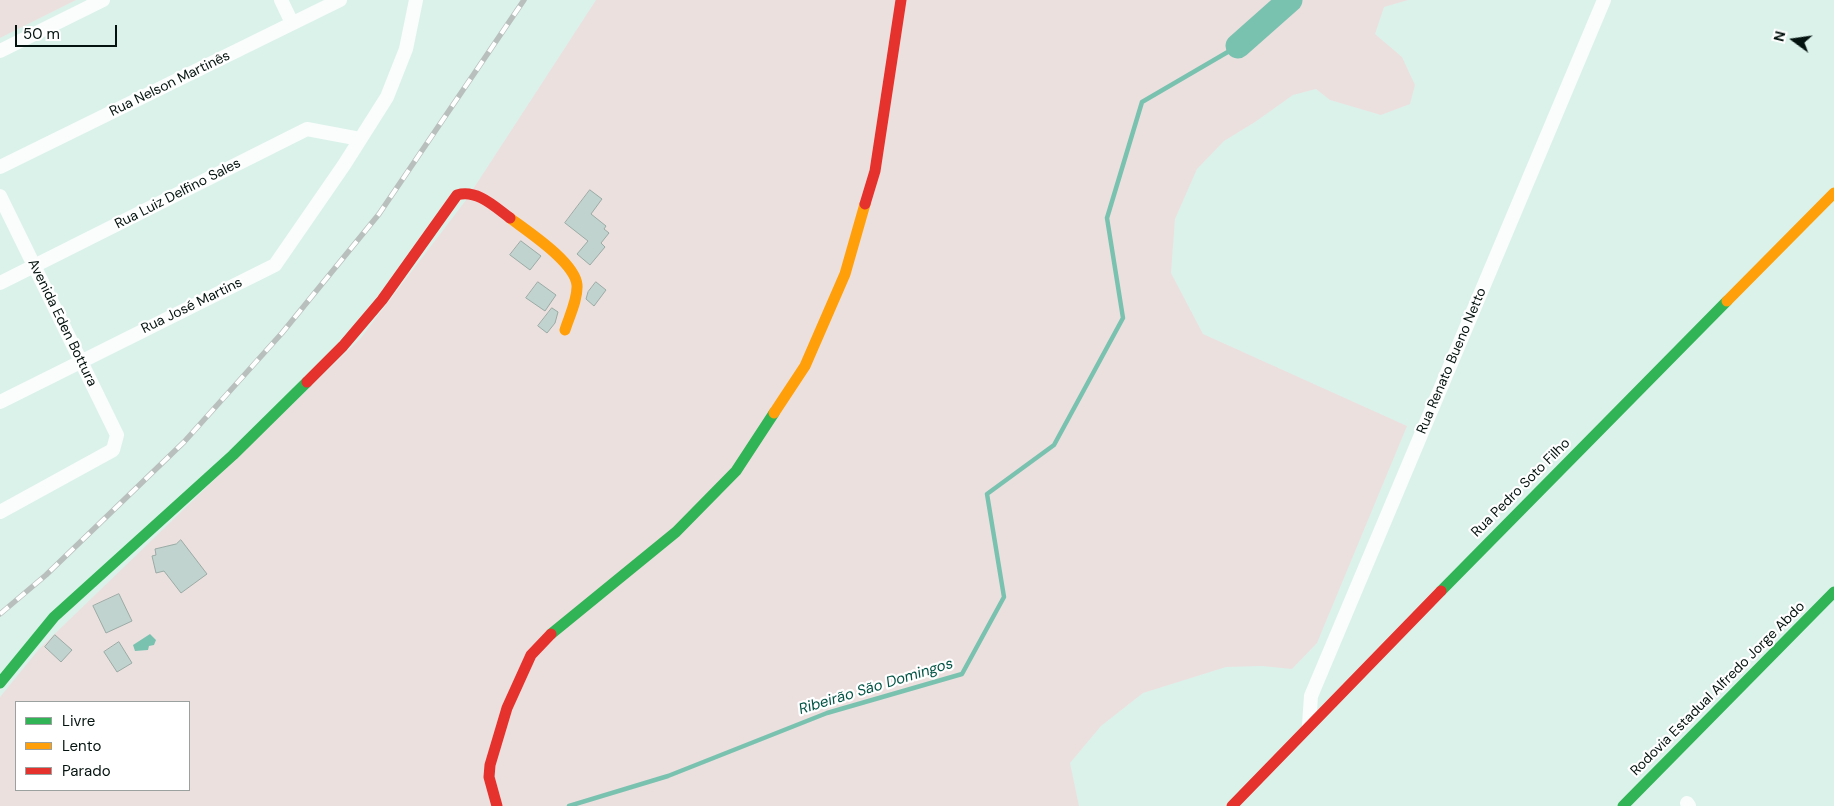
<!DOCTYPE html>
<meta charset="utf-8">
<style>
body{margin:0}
#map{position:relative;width:1834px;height:806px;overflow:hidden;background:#dbf2eb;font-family:"DM Sans",sans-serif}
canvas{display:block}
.legend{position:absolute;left:15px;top:701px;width:175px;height:90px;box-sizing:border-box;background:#fff;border:1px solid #9ba19f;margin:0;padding:6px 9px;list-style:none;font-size:15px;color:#04130f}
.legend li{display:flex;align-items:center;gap:10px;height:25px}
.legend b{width:25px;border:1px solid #9ba19f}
.north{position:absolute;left:1769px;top:15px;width:50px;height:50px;-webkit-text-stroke:4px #fff;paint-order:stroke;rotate:284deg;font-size:14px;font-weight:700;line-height:20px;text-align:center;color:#04130f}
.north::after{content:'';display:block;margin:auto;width:18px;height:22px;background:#04130f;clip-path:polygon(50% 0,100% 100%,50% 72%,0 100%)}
.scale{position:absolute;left:15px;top:25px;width:102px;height:22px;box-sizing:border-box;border:2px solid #04130f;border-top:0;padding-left:6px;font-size:15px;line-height:18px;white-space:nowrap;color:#04130f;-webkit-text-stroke:4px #fff;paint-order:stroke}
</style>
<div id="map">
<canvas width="1834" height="806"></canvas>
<ul class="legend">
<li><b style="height:6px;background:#30b455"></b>Livre</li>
<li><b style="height:6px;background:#ff9f0a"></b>Lento</li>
<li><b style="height:6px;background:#e5322d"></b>Parado</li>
</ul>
<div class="north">N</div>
<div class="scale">50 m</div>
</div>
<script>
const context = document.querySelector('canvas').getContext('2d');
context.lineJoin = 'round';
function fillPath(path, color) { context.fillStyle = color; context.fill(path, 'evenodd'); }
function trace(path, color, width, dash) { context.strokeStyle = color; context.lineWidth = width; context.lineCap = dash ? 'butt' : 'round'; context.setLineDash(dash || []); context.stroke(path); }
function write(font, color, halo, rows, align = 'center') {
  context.font = font + ' "DM Sans",sans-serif'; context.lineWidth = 4.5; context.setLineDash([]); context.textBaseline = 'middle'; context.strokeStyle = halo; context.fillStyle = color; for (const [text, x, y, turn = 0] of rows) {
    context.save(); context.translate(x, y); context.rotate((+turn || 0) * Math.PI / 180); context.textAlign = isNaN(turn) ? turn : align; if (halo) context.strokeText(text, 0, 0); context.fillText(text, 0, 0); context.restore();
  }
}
fillPath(new Path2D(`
 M0,0H76L0,38Z
 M596,0H1408L1384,7L1375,34L1402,57L1415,85L1410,104L1381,115L1330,100L1316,89L1293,95L1255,122L1224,141L1197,169L1175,219L1171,273L1203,334L1407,426L1317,643L1292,669L1262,666L1226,667L1143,693L1101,726L1070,763L1079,806H0V697L39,649L360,339L466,200ZM16,702H189V790H16Z`), '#ece0df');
fillPath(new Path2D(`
 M150,634L156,640L154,645L149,646L148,650L135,651L133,645Z`), '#7ac2b0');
trace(new Path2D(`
 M569,806L668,776L827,713L962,674L1004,597L987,494L1054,445L1123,318L1107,218L1142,102L1238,46`), '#7ac2b0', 4.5);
trace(new Path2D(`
 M1238,46L1290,0`), '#7ac2b0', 25);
const building = new Path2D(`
 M590,190L602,199L591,214L606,226L604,229L609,233L601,243L605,247L590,265L577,254L588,241L565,223Z
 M521,241L541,256L530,270L510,255Z
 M538,282L556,295L545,311L526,298Z
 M596,282L606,290L594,306L586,299L588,292Z
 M552,308L558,312L555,323L547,333L538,326Z
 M181,540L207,574L181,593L164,571L156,573L152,556L156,555L155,549L176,544Z
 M119,594L132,621L106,633L93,606Z
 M55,635L72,650L61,662L45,647Z
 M119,642L132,663L117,672L104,652Z`);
fillPath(building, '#c1d3ce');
trace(building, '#9aaba6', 1);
trace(new Path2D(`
 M281,0L292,23
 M0,51L103,0
 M0,167L340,0
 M0,196L117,435L113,450L0,512
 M0,283L307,129L360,139
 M0,402L275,265L344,165L387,97L406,49L416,0
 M1309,725L1311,696L1604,0
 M1687,803L1689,806`), '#fafdfc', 14);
trace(new Path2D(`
 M1441,591L1727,301
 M551,634L676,532L736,471L774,413
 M0,683L54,617L233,455L307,382
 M1623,806L1834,592`), '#30b455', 11);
trace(new Path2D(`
 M510,218C527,231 575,262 577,285C578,299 569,317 565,330
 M1727,301L1834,193
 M774,413L805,366L845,274L865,204`), '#ff9f0a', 11);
trace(new Path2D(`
 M865,204L875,171L901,0
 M307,382L343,346L382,300L457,195C477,189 495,207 510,218
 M497,806L489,777L490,765L507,708L531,655L551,634
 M1232,806L1441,591`), '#e5322d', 11);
const rail = new Path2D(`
 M0,614L46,575L184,442L282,333L379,214L524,0`);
trace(rail, '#b9bfbd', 5.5);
trace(rail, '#fff', 4, [11]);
write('14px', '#04130f', '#fff', [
 ["Rua Nelson Martinês",170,84,-26],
 ["Rua Luiz Delfino Sales",178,194,-27],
 ["Rua José Martins",192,306,-26],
 ["Avenida Eden Bottura",62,323,64],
 ["Rua Renato Bueno Netto",1452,361,-67],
 ["Rua Pedro Soto Filho",1521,488,-45],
 ["Rodovia Estadual Alfredo Jorge Abdo",1718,689,-45]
]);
write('italic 15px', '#005445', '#fff', [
 ["Ribeirão São Domingos",876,687,-17]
]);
</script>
